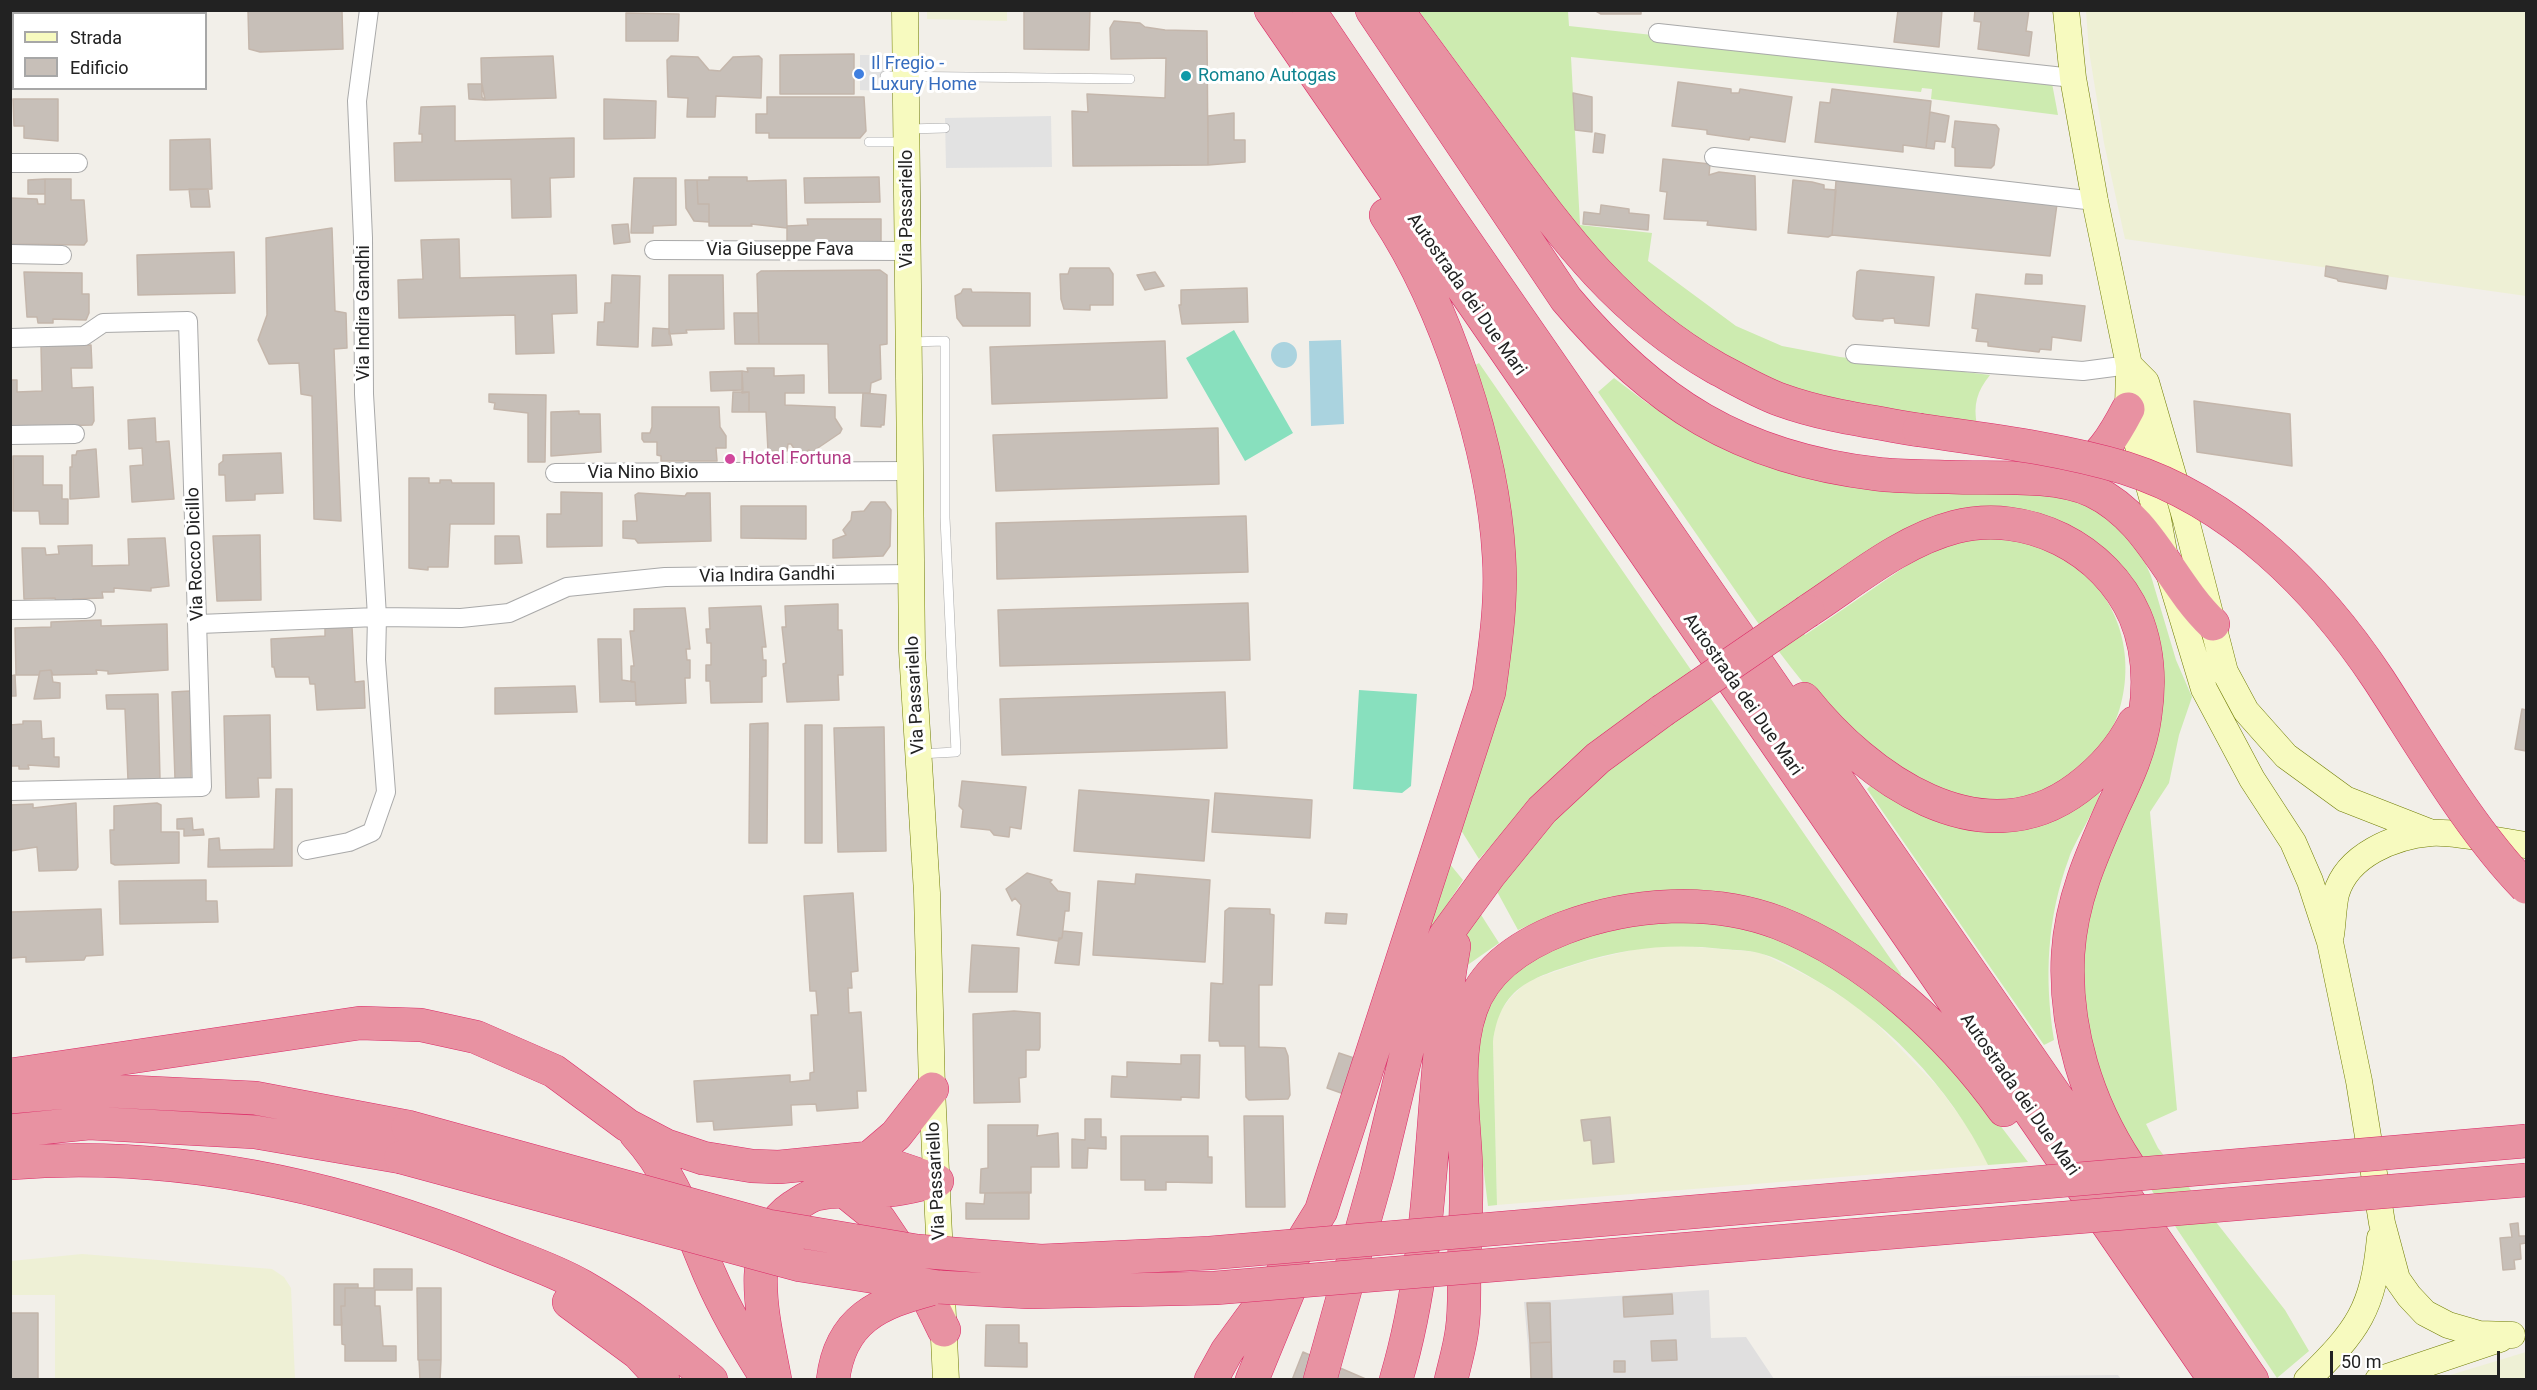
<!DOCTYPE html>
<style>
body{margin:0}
#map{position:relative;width:2537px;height:1390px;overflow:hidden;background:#f2efe9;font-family:Roboto,sans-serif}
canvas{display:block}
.frame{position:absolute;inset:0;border:12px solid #222;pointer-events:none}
.legend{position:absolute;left:12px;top:12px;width:195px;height:78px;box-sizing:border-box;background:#fff;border:2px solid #a7a7a7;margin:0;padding:8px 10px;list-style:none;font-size:18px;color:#222}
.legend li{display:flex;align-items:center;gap:12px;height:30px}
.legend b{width:30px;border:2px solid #a7a7a7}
.scale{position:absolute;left:2330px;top:1351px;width:170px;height:27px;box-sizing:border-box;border:3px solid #222;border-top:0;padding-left:8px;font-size:18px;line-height:21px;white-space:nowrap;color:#222;-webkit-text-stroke:4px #fff;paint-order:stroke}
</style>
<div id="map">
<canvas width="2537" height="1390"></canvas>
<div class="frame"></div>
<ul class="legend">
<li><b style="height:8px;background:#f7fabf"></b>Strada</li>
<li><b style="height:16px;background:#c7bfb8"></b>Edificio</li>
</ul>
<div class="scale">50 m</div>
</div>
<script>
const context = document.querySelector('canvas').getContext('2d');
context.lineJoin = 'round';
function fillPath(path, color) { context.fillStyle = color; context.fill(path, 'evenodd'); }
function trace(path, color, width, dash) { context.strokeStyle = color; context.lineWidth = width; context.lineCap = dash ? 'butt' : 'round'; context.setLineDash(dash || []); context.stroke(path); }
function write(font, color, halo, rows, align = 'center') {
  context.font = font + ' Roboto,sans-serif'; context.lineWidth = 6; context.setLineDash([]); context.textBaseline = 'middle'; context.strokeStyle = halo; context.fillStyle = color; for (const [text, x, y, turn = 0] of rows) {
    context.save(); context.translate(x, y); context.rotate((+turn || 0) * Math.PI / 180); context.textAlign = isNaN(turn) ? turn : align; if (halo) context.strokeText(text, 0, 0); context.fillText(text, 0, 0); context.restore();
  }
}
fillPath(new Path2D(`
 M1709,1290L1711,1338L1746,1337L1774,1379L2118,1375L2121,1379H1531L1524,1302Z`), '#e0dfdf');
fillPath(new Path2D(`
 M927,11H1007V21L927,19Z
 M2086,11H2526V296L2125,239L2104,143L2089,51Z
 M1670,945L1759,952L1817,981L1865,1012L1939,1088L1975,1137L1988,1165L1497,1205L1493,1042L1496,1017L1511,997L1528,981L1583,962L1640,948Z
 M82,1254L272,1269L284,1277L291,1288L295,1379H55V1295H11V1261Z
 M2526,1352V1379H2437Z`), '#eef0d5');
fillPath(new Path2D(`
 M1419,11H1568L1569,26L2051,78L2058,115L1931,99L1932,89L1922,88L1921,92L1571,57L1580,225L1652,233L1648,261L1736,326L1782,346L1840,357L1990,375C1977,391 1973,405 1977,425L1793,392L1745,372L1646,306L1577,227Z
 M1479,363L1901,974L1900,978L1806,925L1548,917L1518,930L1494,886L1534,832L1595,778L1674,723L1655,697L1568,762L1479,859L1459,827L1499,701L1474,366Z
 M1614,378L1647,403L1718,443L1796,471L1865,484L2039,489L2076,496L2104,509L2136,542L2151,576L2176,660L2192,697L2179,735L2169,783L2150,812L2177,1110L2146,1124L2158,1148L2285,1310L2309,1351L2277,1378C2244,1329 2212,1281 2179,1232C2134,1163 2088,1098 2075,1015C2070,983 2068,945 2077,913C2105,812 2198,711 2139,604C2124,577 2105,553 2079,537C2019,499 1965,506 1902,534L1899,533L1785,606L1805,635C1833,616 1860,598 1887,579C1907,566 1927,549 1950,542C1988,531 2029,535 2063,557C2185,634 2115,827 1971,805C1935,799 1907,776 1879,757C1869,750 1857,744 1848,736C1838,727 1829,714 1820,703C1792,670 1767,636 1742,600C1694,531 1646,461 1598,392Z
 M1873,783L1911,807L2100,791C2100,803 2074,842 2069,858C2047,917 2044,978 2054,1040L2044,1045L1867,789Z
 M1449,863L1463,880L1421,945Z
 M1478,910L1499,943L1469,964L1456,979L1460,945Z
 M1687,913L1798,941L1908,1019L1993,1116L2028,1162L1988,1165C1950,1086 1882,1016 1805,974C1791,966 1775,957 1759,953C1748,950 1735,950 1723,949C1670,943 1626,948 1575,964C1528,979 1500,989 1493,1042L1497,1205L1488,1206L1472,1075L1481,1000L1539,946Z`), '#cdebb0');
fillPath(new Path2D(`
 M1234,330L1293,433L1245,461L1186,358Z
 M1359,690L1417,694L1411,786L1402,793L1353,789Z`), '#88e0be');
fillPath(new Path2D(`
 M860,55H885V91L860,90Z
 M1051,116L1052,167L946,168L945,118Z`), '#e2e2e2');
fillPath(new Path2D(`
 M1341,340L1344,424L1311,426L1309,341Z
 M1271 355a13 13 0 1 1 26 0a13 13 0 1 1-26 0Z`), '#aad3df');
const building = new Path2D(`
 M10,10H29L30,14H14V57H10Z
 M1024,10H1090L1089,50L1024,49Z
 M1594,10H1641V14H1601Z
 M1898,10H1942L1939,47L1894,42Z
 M1975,10H2029L2026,31L2032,32L2029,56L1978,49L1981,22L1974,21Z
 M248,11H342L343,49L260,52L249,49Z
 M626,13L679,14L678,41H626Z
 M1114,21L1140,23L1145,27L1165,30L1207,31L1208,165L1073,166L1072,111L1088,112L1087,94L1165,98L1166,58L1111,59L1110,28Z
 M854,54V94H780V55Z
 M553,56L556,98L485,100L482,97L481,58Z
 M671,56L698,57L709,70L720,71L733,57L759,56L762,59L761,98L716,96L715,117H687L688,98L668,97L667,60Z
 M1678,82L1731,89V93H1739L1740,89L1792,97L1785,142L1750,137L1749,140L1707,134V130L1672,126Z
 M468,84H482L485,100L469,99Z
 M1832,89L1931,101L1926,148L1903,145V152L1815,142L1820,102L1830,103Z
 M1573,93L1592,97V132L1575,130Z
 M767,97H864L866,131L860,138H769V133H756V114H767Z
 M13,99H58V141L24,138V126H14Z
 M604,99L656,101L655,138L604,139Z
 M455,106V141L574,138V177L550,178L551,217L512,218L511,179L395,181L394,143L422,142V134H419L421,107Z
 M1930,112L1949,116L1945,142L1935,141L1934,149L1926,148Z
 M1234,113V140H1245V162L1208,165V116Z
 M1955,121L1996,125L1999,129L1994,165L1991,168L1955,166V148L1952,147Z
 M1595,133L1605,135L1603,153L1593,152Z
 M210,139L212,189L170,190V140Z
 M1663,159L1710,164L1709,175L1719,172L1755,176L1756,230L1707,225L1708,221L1664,219L1667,192L1660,191Z
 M709,177H747V181L786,180L787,228L751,224L752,226H709V204H698L697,180H709Z
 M879,177L880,202L805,203L804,178Z
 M634,178H676V225L653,226V233H631Z
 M45,179H71V200H84L87,241L84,245L10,244V198L37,199L38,204H45Z
 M45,179V194H28V180Z
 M685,180H697L698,204H709V222L694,221L686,208Z
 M1793,180L1812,182L1824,185V189L1836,190L1832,235L1828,237L1788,233Z
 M1836,181L2057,204L2050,256L1832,235Z
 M189,189H208L210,207H191Z
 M1601,205L1629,209V213L1649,215L1648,230L1583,224L1584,212L1600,214Z
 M807,219H881V243H787V226L808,225Z
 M628,224L630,242L614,244L612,225Z
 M332,228L335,311L346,313L347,348L334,349L341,521L314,519L312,396L301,394L299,363L269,364L258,340L267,315L266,238Z
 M459,239L460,278L576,275L577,313L552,314L554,353L516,354L515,315L399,318L398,280L423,279L421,240Z
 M234,252L235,293L138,295L137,255Z
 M2326,266L2388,276L2386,289L2338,281L2337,279L2325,276Z
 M1070,268H1109L1113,274V305H1090V310L1064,309L1061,299L1060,274H1068Z
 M880,270L887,275V344L880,345L881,379L871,383L870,393H829L828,344H759L757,274L761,271Z
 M1860,270L1934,277L1929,326L1895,323L1894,318L1883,319V321L1856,319L1853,316L1857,272Z
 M24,272L82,273V294H89V313L86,320L53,319V323H38L37,317H27Z
 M1155,272L1164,286L1145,290L1137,275Z
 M2026,274L2042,275V284H2025Z
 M612,275L640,276L638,347L597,345L598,322H604L605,303H611Z
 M669,275H723L724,329L686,330L687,333L669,334Z
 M1247,288L1248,322L1182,324L1179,305H1181V290Z
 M963,289H971L972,292L1030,293V326H963L957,318L955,296L961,293Z
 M1976,294L2085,306L2081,341L2052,337L2051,350L2040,349L2039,352L1988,346V342L1976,341L1978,329L1972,328Z
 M734,313H758L759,344H735Z
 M653,328L669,329L672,345L652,346Z
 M1165,341L1167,398L992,404L990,347Z
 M91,345L92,368H71L72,388L93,387L94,421L92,425L10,427V380H17V392L42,391L41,346Z
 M747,368H774V376L804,375V393H785V405L835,407V418L842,429L840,433L812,452L809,450L799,456L791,444H788L787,451H768L766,412H749V392L742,393V371L748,372Z
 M742,371L743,390L711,391L710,372Z
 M733,392H749V412H732Z
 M863,393L886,395L884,425H881V427L861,426Z
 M489,394L546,395L545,462H528V413L494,409L495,403L489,402Z
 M2194,401L2290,414L2292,466L2197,452Z
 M652,407H719L720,427L726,436V448H716L717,461H661V456L657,455V442H644L642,439V433H650L652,427Z
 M579,411V414H600L601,452L551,456V412Z
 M155,418L156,442L169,441L174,499L132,502L130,466L143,465L142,448L129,449L128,420Z
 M1218,428L1219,484L996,491L993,435Z
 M96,449L99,497L70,499V467H72V455H76L77,451Z
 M281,453L283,493L255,494V500L226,501L225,475H219V464L223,461V455Z
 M13,456H43V485H62V499H68V524H40L39,511H13Z
 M409,478H429V483H440V480H451L452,483H494V524H450L448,567H428V570L409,568Z
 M561,492L602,493V546L547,547V514H561Z
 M638,493L685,496L687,493H710L711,541L638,543L635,539L623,538V521H637L635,495Z
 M871,502H885L891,510L890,546L883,556L833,558V540L846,535L843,530L851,520L852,512L864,511Z
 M741,506H806V539L741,538Z
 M1246,516L1248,572L997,579L996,523Z
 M260,535L261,600L217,601L213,536Z
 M495,536H519L522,563L495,564Z
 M165,538L169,586L151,588V591L114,588V592H102L103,598L73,599L74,601L56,602L55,598L24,599L22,548H45L46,555L59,554L58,546L92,545V566L129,565L128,539Z
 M1248,603L1250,660L1000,666L998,610Z
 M838,604V630H842L843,675H838L839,700L787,702L783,664L786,663L782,627H786L785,606Z
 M761,606L766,647H762L763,660H766V676L762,677V702L711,703L710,681H706V665H711V643H707L706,629H710L709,608Z
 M685,608L690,649H686L687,660H690V678H685L686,703L636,705L635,682H631V666H634L630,631H634V609Z
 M101,620V626L167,624L168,670L108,674V671L96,670L97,674L53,675L51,670L40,671L39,675H16L15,628L51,627V622Z
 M352,627L355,682L364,681L365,708L317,710L315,684H310L309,677H276L274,667H272L271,639L325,636V628Z
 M598,639H621L622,680L635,682L636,701L600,702Z
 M51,670L53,682L60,683V698L34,699L40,671Z
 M15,675L16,696H10V676Z
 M575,686L577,712L495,714V688Z
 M190,691L191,779H175L172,692Z
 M1225,692L1227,748L1002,755L1000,699Z
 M158,694L160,780H128L125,709H107L106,695Z
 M2522,709L2526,710V751L2515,749Z
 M270,715L271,778H258L259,797L226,798L224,716Z
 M23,721H41L42,739L54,738V757H59V767L28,765L29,769H19V766H10V725L23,724Z
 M768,723L767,843H749L750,724Z
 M805,725H822V843H805Z
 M884,727L886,851L838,852L834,728Z
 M962,781L1026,787L1021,829L1010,827L1009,837L994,835L990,830L961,827L963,810L959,806Z
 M276,789H292V866L208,867L209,839L219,838L220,850L274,849Z
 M1079,790L1209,800L1204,861L1074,851Z
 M1215,793L1312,800L1310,838L1212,832Z
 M76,803L78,867L76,870L39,871L37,847L10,851V805L33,804V808Z
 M157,803L161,805V832H179V863L115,865L111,863L110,830H114V806Z
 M192,818L193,830L203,829L204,835L184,836V829H177V819Z
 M1027,873L1052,880L1050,882L1058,891L1070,893L1069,911H1065L1062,938L1058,941L1017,935L1021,905L1015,898L1012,901L1006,889Z
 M1136,874L1210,880L1205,962L1093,955L1098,881L1135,884Z
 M206,880V901H217L218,922L120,924L119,881Z
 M853,893L858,971L851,972L852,988H848L849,1013L861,1012L866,1091H857L858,1108L817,1111L816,1104L791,1105L792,1125L714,1130L713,1121L697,1122L694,1081L790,1075V1082L810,1080V1073L814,1072L811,1015H818L816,991H810L804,896Z
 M1229,908L1270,909V914L1274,915L1272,985H1259V1047L1285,1048L1288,1056L1290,1095L1288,1099L1249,1100L1246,1097L1245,1046H1220L1219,1041H1209L1211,983L1223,984L1225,911Z
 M101,909L103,955L86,956L84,960L26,962V957L12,958L10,962L11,912Z
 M1326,913L1347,914L1346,924L1325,923Z
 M1063,931L1082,933L1079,965L1055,963L1059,938H1062Z
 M972,945L1019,948L1017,992H969Z
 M1014,1011L1040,1013V1047L1039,1050H1026V1077L1019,1078L1020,1102L974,1103L973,1014Z
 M1339,1053L1357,1059L1344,1094L1327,1088Z
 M1181,1055H1200L1199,1098L1181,1097V1100L1111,1097L1112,1076L1127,1077V1062L1181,1064Z
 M1244,1116H1283L1285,1207H1246Z
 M1610,1117L1614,1162L1593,1164L1591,1140L1584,1141L1581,1120Z
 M1085,1119H1101V1137H1106V1149L1088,1148L1087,1168H1072V1139L1085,1140Z
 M988,1125H1038L1037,1136L1058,1133L1059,1167H1031V1193H980L981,1169L988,1168Z
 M1121,1136H1208V1157H1212V1183L1166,1182V1190H1145V1180H1121Z
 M1029,1192V1219H966V1203L984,1204L985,1193Z
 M2518,1223L2519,1236H2526V1243L2520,1244L2521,1259L2514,1260L2515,1269L2503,1270L2500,1238L2512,1237L2510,1224Z
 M374,1269H412V1290H375V1306H380L383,1346H396V1361H345V1345L342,1344L341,1306H345V1288H374Z
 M334,1284H358V1288H345V1306H341L342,1325H334Z
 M417,1288H441V1360H418Z
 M1672,1294L1673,1314L1624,1317L1623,1297Z
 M1527,1303H1550L1551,1342L1530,1343Z
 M10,1313H38V1380H10Z
 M986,1325H1019V1343H1027V1367L985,1366Z
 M1676,1340L1677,1360L1652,1361L1651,1341Z
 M1551,1342L1552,1380H1531L1530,1343Z
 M1303,1352L1368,1380H1292Z
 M419,1360H441L440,1380H420Z
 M1614,1361H1625V1372H1614Z`);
fillPath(building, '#c7bfb8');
trace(building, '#c4b6ab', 1.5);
const lane = new Path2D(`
 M885,76L1130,79
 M909,129L945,128
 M869,142H904
 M910,342L945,341V518L956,752L919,754`);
const street = new Path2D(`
 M1658,33L2073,78
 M1714,157L2095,201
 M10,163H78
 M654,250L906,251
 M10,254L62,255
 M10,338L84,336L103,323L188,321L202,787L10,791
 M1855,354L2083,371L2129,365
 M10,435L75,434
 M555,473L910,471
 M10,610L86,609
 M199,624L377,617L461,618L509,613L567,587L665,577L912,574
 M307,850L349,842L372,832L386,792L376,660L377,617L364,394L363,238L357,101L369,10`);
const secondary = new Path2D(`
 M905,10L912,651L927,893L932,1089L946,1380
 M2066,10L2073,78L2095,201L2129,365L2128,409L2158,519L2166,563L2204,689L2252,779L2293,842L2310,881L2330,942L2359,1081L2382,1223L2397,1279L2409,1296L2425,1313L2448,1325L2479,1334L2512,1335
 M2129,365L2146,382L2186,520L2225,672L2246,711L2286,756L2345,799L2432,833
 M2331,935C2333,922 2333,907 2336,894C2347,855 2394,836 2431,833C2454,831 2502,842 2526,845
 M2307,1380C2358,1330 2373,1310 2380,1238
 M2378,1380L2500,1339`);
const highway = new Path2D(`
 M1271,10L2215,1380
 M1309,10L1446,213L2252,1380
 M1372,10L1566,299C1653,403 1740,458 1877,474C1900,477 1925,476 1949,477C1992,479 2054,473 2093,491C2151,519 2169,582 2213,624
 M1397,10C1432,58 1468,106 1503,154C1567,241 1620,313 1716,368C1737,379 1759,392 1781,400C1825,416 1874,422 1919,430
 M2072,474C2098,463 2115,434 2128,409
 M1808,611C1854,581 1901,541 1955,527C2027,509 2105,548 2135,616C2148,647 2150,683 2145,716C2141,748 2127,778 2113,807C2092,854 2071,901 2068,954C2064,1028 2087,1103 2128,1165
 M1804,699C1866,777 1981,861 2078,788C2102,770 2121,749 2134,723
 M10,1075L360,1023L421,1025L476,1037L554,1071L627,1125L667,1146L703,1158L752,1166L779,1167L869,1158L937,1181
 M10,1097L89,1090L255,1098L408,1127
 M10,1131L89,1123L255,1132L401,1157
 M636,1134C673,1174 689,1226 710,1275C726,1312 746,1346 768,1380
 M869,1158L896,1135L932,1089
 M10,1163C173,1150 335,1185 486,1245C517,1258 553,1269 582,1286C628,1312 670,1346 711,1380
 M843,1190L879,1219L918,1277L944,1330
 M569,1302L638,1353L663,1380
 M775,1380C766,1329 740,1242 793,1207C800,1203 808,1196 817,1194C841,1189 865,1192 890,1190C905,1189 920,1184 935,1181
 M1211,1380L1227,1351L1276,1284L1321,1211L1489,692C1495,648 1502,602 1499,557C1493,448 1446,306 1386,215
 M1252,1380L1291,1285
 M1320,1380L1377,1175L1420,997L1445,936L1490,874L1542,810L1598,758L1662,711
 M1396,1380C1438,1239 1428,1090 1454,946
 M1451,1380C1455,1363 1460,1346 1462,1330C1465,1310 1464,1289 1464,1269C1465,1235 1467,1201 1466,1167C1464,1117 1454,1057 1471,1009C1485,967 1525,943 1564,928C1630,903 1712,897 1779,923C1868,958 1949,1033 2004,1110`);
trace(lane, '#a9a9a9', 10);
trace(street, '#a9a9a9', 20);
trace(secondary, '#707d05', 27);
trace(highway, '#dc2a67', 34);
trace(lane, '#fff', 9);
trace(street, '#fff', 18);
trace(secondary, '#f7fabf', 26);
trace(highway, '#e892a2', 33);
const highwayBridge = new Path2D(`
 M1919,430C1988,440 2058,448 2125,468C2233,502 2318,588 2379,680C2422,746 2471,831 2526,887
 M1662,711L1808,611
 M408,1127L768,1226L917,1251L1041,1261L1210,1253L2526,1141
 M401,1157L800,1265L938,1287L1029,1292L1215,1288L2526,1180
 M833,1380C840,1319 879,1303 931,1289`);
trace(highwayBridge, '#dc2a67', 34, []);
trace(highwayBridge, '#e892a2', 33);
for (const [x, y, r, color] of [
 [859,74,6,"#3f7fe0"],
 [1186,76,6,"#0f9aa8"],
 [730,459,6,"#d1479c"]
]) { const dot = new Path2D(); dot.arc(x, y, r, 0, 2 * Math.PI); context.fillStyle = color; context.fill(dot); trace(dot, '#fff', 2); }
write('18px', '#366cbe', '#fff', [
 ["Il Fregio -",871,64],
 ["Luxury Home",871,85]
], 'left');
write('18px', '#0d838f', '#fff', [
 ["Romano Autogas",1198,76]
], 'left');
write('18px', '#222', '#fff', [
 ["Via Passariello",907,209,-90],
 ["Via Giuseppe Fava",780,250],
 ["Autostrada dei Due Mari",1466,295,55],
 ["Via Indira Gandhi",364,313,-90],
 ["Via Nino Bixio",643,473],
 ["Via Rocco Dicillo",196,554,-92],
 ["Via Indira Gandhi",767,576,-1],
 ["Via Passariello",916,695,-93],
 ["Autostrada dei Due Mari",1742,695,55],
 ["Autostrada dei Due Mari",2019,1095,55],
 ["Via Passariello",937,1181,-93]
]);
write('18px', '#b23c85', '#fff', [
 ["Hotel Fortuna",742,459]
], 'left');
</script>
